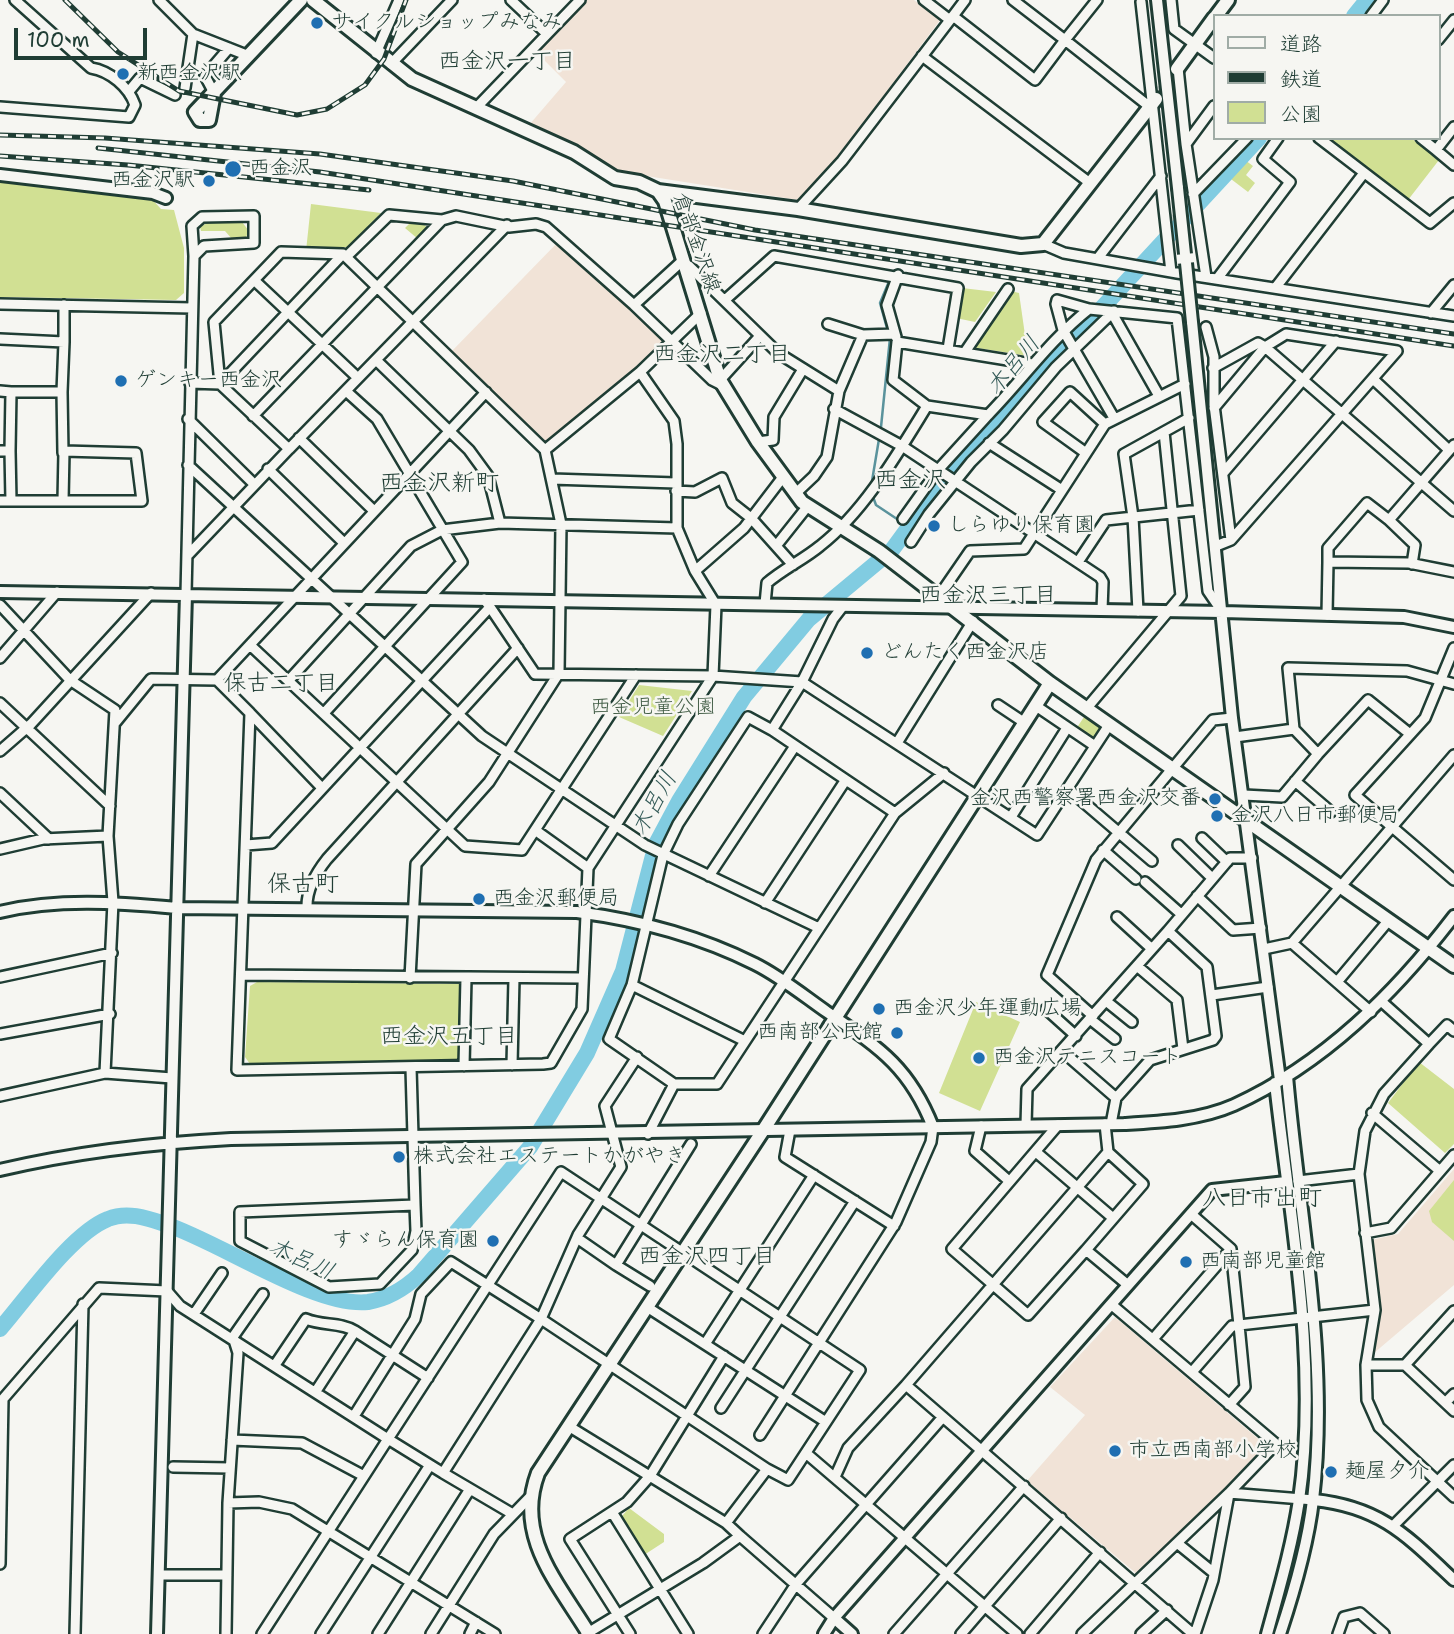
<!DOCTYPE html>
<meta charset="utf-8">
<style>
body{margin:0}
#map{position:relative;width:1454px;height:1634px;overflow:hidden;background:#f6f6f2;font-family:"Shantell Sans","Klee One",sans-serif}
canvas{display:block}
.legend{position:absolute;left:1213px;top:14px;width:228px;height:126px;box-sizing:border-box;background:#f6f6f2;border:2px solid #a0aca6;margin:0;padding:9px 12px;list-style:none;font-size:21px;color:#1f3d34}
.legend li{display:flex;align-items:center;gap:14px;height:35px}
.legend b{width:35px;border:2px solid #a0aca6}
.scale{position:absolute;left:14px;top:28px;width:133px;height:32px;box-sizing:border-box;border:4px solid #1f3d34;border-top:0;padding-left:9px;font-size:21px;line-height:24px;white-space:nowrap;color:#1f3d34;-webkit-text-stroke:5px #f6f6f2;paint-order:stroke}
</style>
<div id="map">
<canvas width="1454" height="1634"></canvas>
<ul class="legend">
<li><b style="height:9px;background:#f6f6f2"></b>道路</li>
<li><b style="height:9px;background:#1f3d34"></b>鉄道</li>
<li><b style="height:19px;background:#d1e093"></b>公園</li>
</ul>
<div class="scale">100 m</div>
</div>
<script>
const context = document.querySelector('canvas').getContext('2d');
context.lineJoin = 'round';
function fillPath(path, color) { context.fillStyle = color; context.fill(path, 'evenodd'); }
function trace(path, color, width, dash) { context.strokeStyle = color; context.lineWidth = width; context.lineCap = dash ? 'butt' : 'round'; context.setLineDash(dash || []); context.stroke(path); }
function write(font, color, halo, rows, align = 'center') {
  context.font = font + ' "Shantell Sans","Klee One",sans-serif'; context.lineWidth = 5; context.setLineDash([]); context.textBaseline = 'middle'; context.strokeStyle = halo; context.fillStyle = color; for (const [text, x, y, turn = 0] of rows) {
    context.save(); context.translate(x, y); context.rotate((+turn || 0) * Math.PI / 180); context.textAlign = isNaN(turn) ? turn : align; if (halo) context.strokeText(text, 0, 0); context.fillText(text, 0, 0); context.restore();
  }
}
fillPath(new Path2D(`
 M585,0H914L940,20L841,153L798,200L615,171L529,125L566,82L536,52Z
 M559,241L666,341L546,445L451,352Z
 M1454,1169V1285L1374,1353L1379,1313L1371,1240L1398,1234Z
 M1115,1317L1263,1443L1265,1449L1138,1575L1027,1481L1085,1415L1050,1387Z`), '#f1e3d7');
fillPath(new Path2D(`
 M1327,138H1411L1439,160L1408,200Z
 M1241,157L1253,166L1246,175L1255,183L1248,192L1227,176Z
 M0,181L150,197L161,209L174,210L184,248V293L176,300L0,297Z
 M311,204L381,213L348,247L306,251Z
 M242,222L249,231L245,239H232L225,231H201L200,227L207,223Z
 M411,222H422L428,229L418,239L405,228Z
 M962,288L996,292L975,322L956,318Z
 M1011,291L1019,293L1028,356L971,347Z
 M639,685L692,691L663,736L619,717Z
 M1086,714L1104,727L1093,741L1076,729Z
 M257,982L461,984L458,1061L250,1064L245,1057L250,986Z
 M976,1002L1020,1022L980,1111L939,1093Z
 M1419,1062L1454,1089V1144L1445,1153L1388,1103Z
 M1454,1180V1241L1432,1222L1429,1211Z
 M629,1508L664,1534V1542L644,1555L616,1523Z`), '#d1e093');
trace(new Path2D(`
 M888,332L880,303L890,279
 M871,487L881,427L890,338
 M872,494L876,505L909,527`), '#5a939c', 2.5);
trace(new Path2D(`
 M1354,16L1367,0
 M0,1329C27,1298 72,1233 108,1219C127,1211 147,1218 165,1224C220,1242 316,1308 368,1302C387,1299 405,1288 419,1275L530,1147L587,1053L623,971L656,844L679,801L744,697L809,619L892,550L958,460L996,423L1057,348L1089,322L1259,138`), '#81cce1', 16);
trace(new Path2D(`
 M1166,221L1193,194`), '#cbd1cc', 9, [9, 4.5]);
trace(new Path2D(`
 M1156,99L1177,69`), '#cbd1cc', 12, [12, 6]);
const minor = new Path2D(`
 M159,0L193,34L249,56
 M511,0L547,34
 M924,0L950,20L965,0
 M1013,0L1065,40L1097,0
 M1171,0L1174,29L1214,58
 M1141,2L1171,272
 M953,16L1035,80L1065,40L1150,107
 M1371,16L1383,0
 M1438,40L1454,20
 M376,53L399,0
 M922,56L1090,183
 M391,64L452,0
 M1178,68L1186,144
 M185,88L193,34
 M130,90L140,78L175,95
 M214,93L205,76L229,48
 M0,107L129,117L135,105C129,87 110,71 91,68L15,0
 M476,108L580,0
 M1319,138L1430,223L1454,203
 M1421,138L1436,150L1454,127
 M1436,150L1454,165
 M1193,194L1247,138
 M798,209L842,161L950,20
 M1043,244L1064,253L1177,273L1454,316
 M346,257L389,215L442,220L456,216L509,227L536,224L546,227L634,305L681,262L689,266L778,353L839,391L827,457L814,476L795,494
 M1098,258L1161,176
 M1206,277L1186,144L1214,106
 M1217,279L1290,182L1263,159L1278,138
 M255,281L358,378
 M1276,287L1364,173
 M726,299L774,256L958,288L948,349
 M0,304L192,308
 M634,305L712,380L722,385
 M1089,309L1057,300L1056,304L1063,330L1114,418
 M1112,313L1159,396
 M1431,313L1454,285
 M828,324L863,335
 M1206,327L1214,357V405L1231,540
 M896,337L887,305L898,275
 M0,339L64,342L62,392
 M64,342V305
 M965,352L1008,289
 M376,360L469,450L488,476L500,523L677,528V444L674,421L640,372
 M1032,364L897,342L893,380L927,406L988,415C1023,379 1050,340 1089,309L1177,318L1208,591L1221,610
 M1213,368L1258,343L1265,347L1454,511
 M1373,379L1449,450
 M720,380L760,336
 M190,383L220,384L214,322L281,252L343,254L545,450
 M0,391L11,392L10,451H0
 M839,391L863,335L895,334
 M11,392H62L63,453
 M1214,408L1265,347L1286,334L1397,351L1231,540L1216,546
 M834,409L902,446L1100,577L1103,582L1102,610
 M253,416L442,220
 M188,419L254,484
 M299,438L373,510
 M758,442L773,440L774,417L803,369
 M989,443L1062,490
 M289,449L507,225
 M10,451L11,501
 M1086,453L1043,422L1070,392L1105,424
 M188,465L482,736L645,845L819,928
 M268,469L343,542
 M1224,472L1336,341
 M783,477L744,528L695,571L716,605L713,676L802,682L772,730L895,813L944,773
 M552,479L676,483
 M676,491L695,492L722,478L732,503L751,518L793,565
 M0,501H142L136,453L64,451L63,501
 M903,519L938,470L988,415
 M1389,520L1415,545L1412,564
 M677,528L695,571
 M911,542L929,514L971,462L1003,430L1056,367L1114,311
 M776,546L807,507
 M187,556L289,449L220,384L343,254
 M1078,562L1106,520L1199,510
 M1328,562V548L1367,503L1389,520L1454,445
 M186,594L194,256L192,226L202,217L254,216V243L204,246L194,256
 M939,596L970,551L1024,549L1105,424L1185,384
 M765,604L767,583C783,569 803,560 820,546C864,512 898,453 927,406
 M0,605L70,680L115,710L108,836L113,902L105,1073L0,1096
 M843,606L833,619L802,682L1037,835L1109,725
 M490,607L535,674L713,676
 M1138,611L1133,517L1124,454L1189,418
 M1327,615L1328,562L1409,563L1454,572
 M250,645L465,846L522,850L636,675
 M1454,648L1425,718L1355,795L1454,880
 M0,658L57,592
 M290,679L411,546L442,530L500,523
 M217,680L486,392
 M0,703L110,806
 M998,705L1025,723
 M1036,706L1095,746
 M1086,709L1181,596L1164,432
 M325,712L462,562L377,419L346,391
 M250,713L322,788
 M115,723L151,679L217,680L250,713L237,1070L543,1064L551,1063L582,1009L588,868L713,676
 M1294,729L1288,668L1407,671L1454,684
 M1235,737L1294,729L1318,754L1282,797L1244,795
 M897,743L973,621
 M0,751L31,724L151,593
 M1318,754L1368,700L1410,734
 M1295,781L1331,812
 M1068,789L1152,861
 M0,793L49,839
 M1011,817L1067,728
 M535,830L588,868
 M1202,838L1227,862
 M246,845L272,843L490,607L484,599
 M1178,845L1212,878
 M0,849L43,839L108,836
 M1103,850L1136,879
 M709,876L795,746
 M1145,882L1181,914
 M1197,896L1233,930L1261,928
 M765,903L845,781
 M307,909C306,890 315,874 327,859L518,648
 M1117,917L1152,949
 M1292,943L1371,1012
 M1264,949L1292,943L1454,755
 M1137,966L1177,1000L1183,1049
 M242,975L581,978
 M0,977L112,953
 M410,978L416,864L489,782L559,673L561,524L545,450L640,372L701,313
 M1337,982L1389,920
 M632,985L745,1041
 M1212,995L1268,987
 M1106,1001L1132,1022
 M1381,1001L1429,1044L1384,1094L1365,1131L1359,1174L1375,1310L1366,1365H1405L1454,1411
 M1046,1009L1076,1036
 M1093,1016L1047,975L1096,860L1213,720L1232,718
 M1090,1019L1115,1039
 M0,1034L110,1014
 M1429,1044L1447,1025L1454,1031
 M1062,1051L1116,1098
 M512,1065L514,978
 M464,1066L466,978
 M411,1068L415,1205
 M105,1073L172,1078
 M674,1084L609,1039L632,985L663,855L678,824L748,717L772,730
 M1372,1113L1440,1171
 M1105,1124L1108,1152L1143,1184L1086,1250L1128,1285
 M1111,1124L1116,1098L1150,1060L1213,1040L1216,1036L1207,967L1168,931L1230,858H1252
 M1026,1125L1027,1089L1168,931
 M1058,1125L952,1249L1028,1315L1086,1250
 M981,1126L975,1151L1009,1181
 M790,1130L785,1157L894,1226
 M648,1134L674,1084H717L895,813
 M1036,1152L1113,1218
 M1108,1152L906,1385L1193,1634
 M1298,1181L1359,1174
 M415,1205L416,1231L412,1250L380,1284L329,1287L240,1241V1212Z
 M1191,1214L1231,1249L1239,1325L1375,1310
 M1365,1233L1391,1228L1454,1155
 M577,1238L616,1265L691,1144
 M616,1265L650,1286
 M1112,1305L1276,1444L1229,1493L1314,1500
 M647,1307L826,1422
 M194,1314L222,1273
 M233,1337L263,1294
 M1153,1339L1231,1249
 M705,1344L814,1175
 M275,1365L306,1319C322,1326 341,1322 355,1331
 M1366,1365L1367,1400L1379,1427L1454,1497
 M1405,1365L1454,1311
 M1192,1372L1232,1326L1239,1325L1245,1387L1229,1405
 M316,1391L355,1331L428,1378
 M1446,1402L1454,1394
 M721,1408L855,1201
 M354,1416L415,1319L421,1294L451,1262L541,1319L578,1235L621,1167L605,1106L637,1057
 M570,1427L726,1523L740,1536
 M760,1435L896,1222L931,1142L933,1127
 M232,1440L302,1443L364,1476
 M807,1454L1017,1634
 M173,1467L230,1468
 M443,1473L511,1513
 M835,1477L848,1448L906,1385
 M228,1503L259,1502L292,1509L495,1634
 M612,1512L688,1634
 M1394,1525L1454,1465
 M1177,1543L1214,1573
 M0,1564L3,1399L99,1288L167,1291L180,1306L388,1439L561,1172L860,1370L788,1480L767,1469
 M159,1575H227
 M75,1634L83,1304
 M226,1634L228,1503L238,1353L233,1337
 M262,1634L388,1439L443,1473L541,1319L767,1469L726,1523
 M321,1634L430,1465
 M378,1634L470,1489
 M431,1634L494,1534L529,1498
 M470,1634L476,1622
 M586,1634L703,1563L740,1536L834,1618
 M630,1634L570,1539L627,1502L650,1476L724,1356
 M763,1634L796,1584L943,1417
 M894,1634L1024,1486
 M961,1634L1061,1518
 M1030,1634L1100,1552
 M1082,1634L1229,1493
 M1141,1634L1167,1610
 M1195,1634L1213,1580L1229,1494
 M1338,1634L1344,1617L1360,1613L1384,1634`);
const tertiary = new Path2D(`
 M1157,0L1178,188
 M0,175L153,193L166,198
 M1192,322L1232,718L1280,1080
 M0,592L1223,612L1404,617L1454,627
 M0,912C59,898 118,903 178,908L577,912C639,920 699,936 755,964C781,977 804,996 827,1012C878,1047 909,1066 933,1127
 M0,1170C76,1152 154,1143 231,1139L1124,1124C1160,1122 1200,1120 1234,1105C1324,1064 1395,993 1454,916
 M1314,1500C1381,1507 1407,1536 1454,1580
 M834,1618L852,1634
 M157,1634L186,594
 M824,1634L834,1618L1212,1190L1286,1182
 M1267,1634C1279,1590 1292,1546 1299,1500C1319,1363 1290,1219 1275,1083
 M1280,1634C1294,1592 1308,1544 1313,1500C1330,1359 1299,1216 1287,1076`);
const secondary = new Path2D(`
 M313,0L412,79L574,152L615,178L639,182L658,191L665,201L720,380L758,442L802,502L879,551L1050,683L1454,966
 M1216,16L1228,0
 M1177,69L1214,18
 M214,93L209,120H200L195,112L301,0
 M658,191L798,209L1021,246L1043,244L1156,99
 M589,1634C558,1583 514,1536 538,1473L764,1129L1050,683`);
trace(minor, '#1f3d34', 14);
trace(tertiary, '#1f3d34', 16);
trace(secondary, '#1f3d34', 18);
trace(minor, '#f6f6f2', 9);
trace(tertiary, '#f6f6f2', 10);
trace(secondary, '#f6f6f2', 12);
const rail = new Path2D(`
 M65,0L118,52L179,91L297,115L327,109L365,85L384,59L406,0
 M0,135L105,138L320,154L513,181L755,230L1454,334
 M98,148L320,172L1454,346
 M0,156L128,165L369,190`);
trace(rail, '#1f3d34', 5);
trace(rail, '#f6f6f2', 2.5, [8]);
const tertiaryBridge = new Path2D(`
 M1178,188L1185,254
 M1186,263L1192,322`);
trace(tertiaryBridge, '#1f3d34', 16, []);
trace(tertiaryBridge, '#f6f6f2', 10);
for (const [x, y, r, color] of [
 [317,23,7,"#1f6fb2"],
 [123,74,7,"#1f6fb2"],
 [233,169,9,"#1f6fb2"],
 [209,181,7,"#1f6fb2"],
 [121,381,7,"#1f6fb2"],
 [934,526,7,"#1f6fb2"],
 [867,653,7,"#1f6fb2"],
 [1215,799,7,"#1f6fb2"],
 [1217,816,7,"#1f6fb2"],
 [479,899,7,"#1f6fb2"],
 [879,1009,7,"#1f6fb2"],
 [897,1033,7,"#1f6fb2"],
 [979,1058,7,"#1f6fb2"],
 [399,1157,7,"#1f6fb2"],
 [493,1241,7,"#1f6fb2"],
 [1186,1262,7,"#1f6fb2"],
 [1115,1451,7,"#1f6fb2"],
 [1331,1472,7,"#1f6fb2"]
]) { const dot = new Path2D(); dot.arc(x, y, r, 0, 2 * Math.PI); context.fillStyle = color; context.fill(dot); trace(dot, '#f6f6f2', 2.5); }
write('21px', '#1f3d34', '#f6f6f2', [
 ["サイクルショップみなみ",331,23],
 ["新西金沢駅",137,74],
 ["西金沢",249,169],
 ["西金沢駅",195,181,"right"],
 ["ゲンキー西金沢",135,381],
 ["しらゆり保育園",948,526],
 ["どんたく西金沢店",881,653],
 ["金沢西警察署西金沢交番",1201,799,"right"],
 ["金沢八日市郵便局",1231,816],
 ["西金沢郵便局",493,899],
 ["西金沢少年運動広場",893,1009],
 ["西南部公民館",883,1033,"right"],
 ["西金沢テニスコート",993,1058],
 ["株式会社エステートかがやき",413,1157],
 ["すゞらん保育園",479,1241,"right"],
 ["西南部児童館",1200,1262],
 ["市立西南部小学校",1129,1451],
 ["麺屋夕介",1345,1472]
], 'left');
write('21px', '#1f3d34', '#f6f6f2', [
 ["倉部金沢線",696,243,71]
]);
write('21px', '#435e47', '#f6f6f2', [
 ["西金児童公園",653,708]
]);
write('23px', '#1f3d34', '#f6f6f2', [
 ["西金沢一丁目",507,62],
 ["西金沢二丁目",722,355],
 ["西金沢三丁目",988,596],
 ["保古二丁目",281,684],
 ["西金沢五丁目",449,1037],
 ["西金沢四丁目",707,1257]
]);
write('italic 23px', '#335a57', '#f6f6f2', [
 ["木呂川",1014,366,-50],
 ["木呂川",655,804,-61],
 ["木呂川",301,1260,24]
]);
write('24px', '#1f3d34', '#f6f6f2', [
 ["西金沢",910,481],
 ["西金沢新町",439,484],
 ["保古町",303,885],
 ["八日市出町",1262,1199]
]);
</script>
